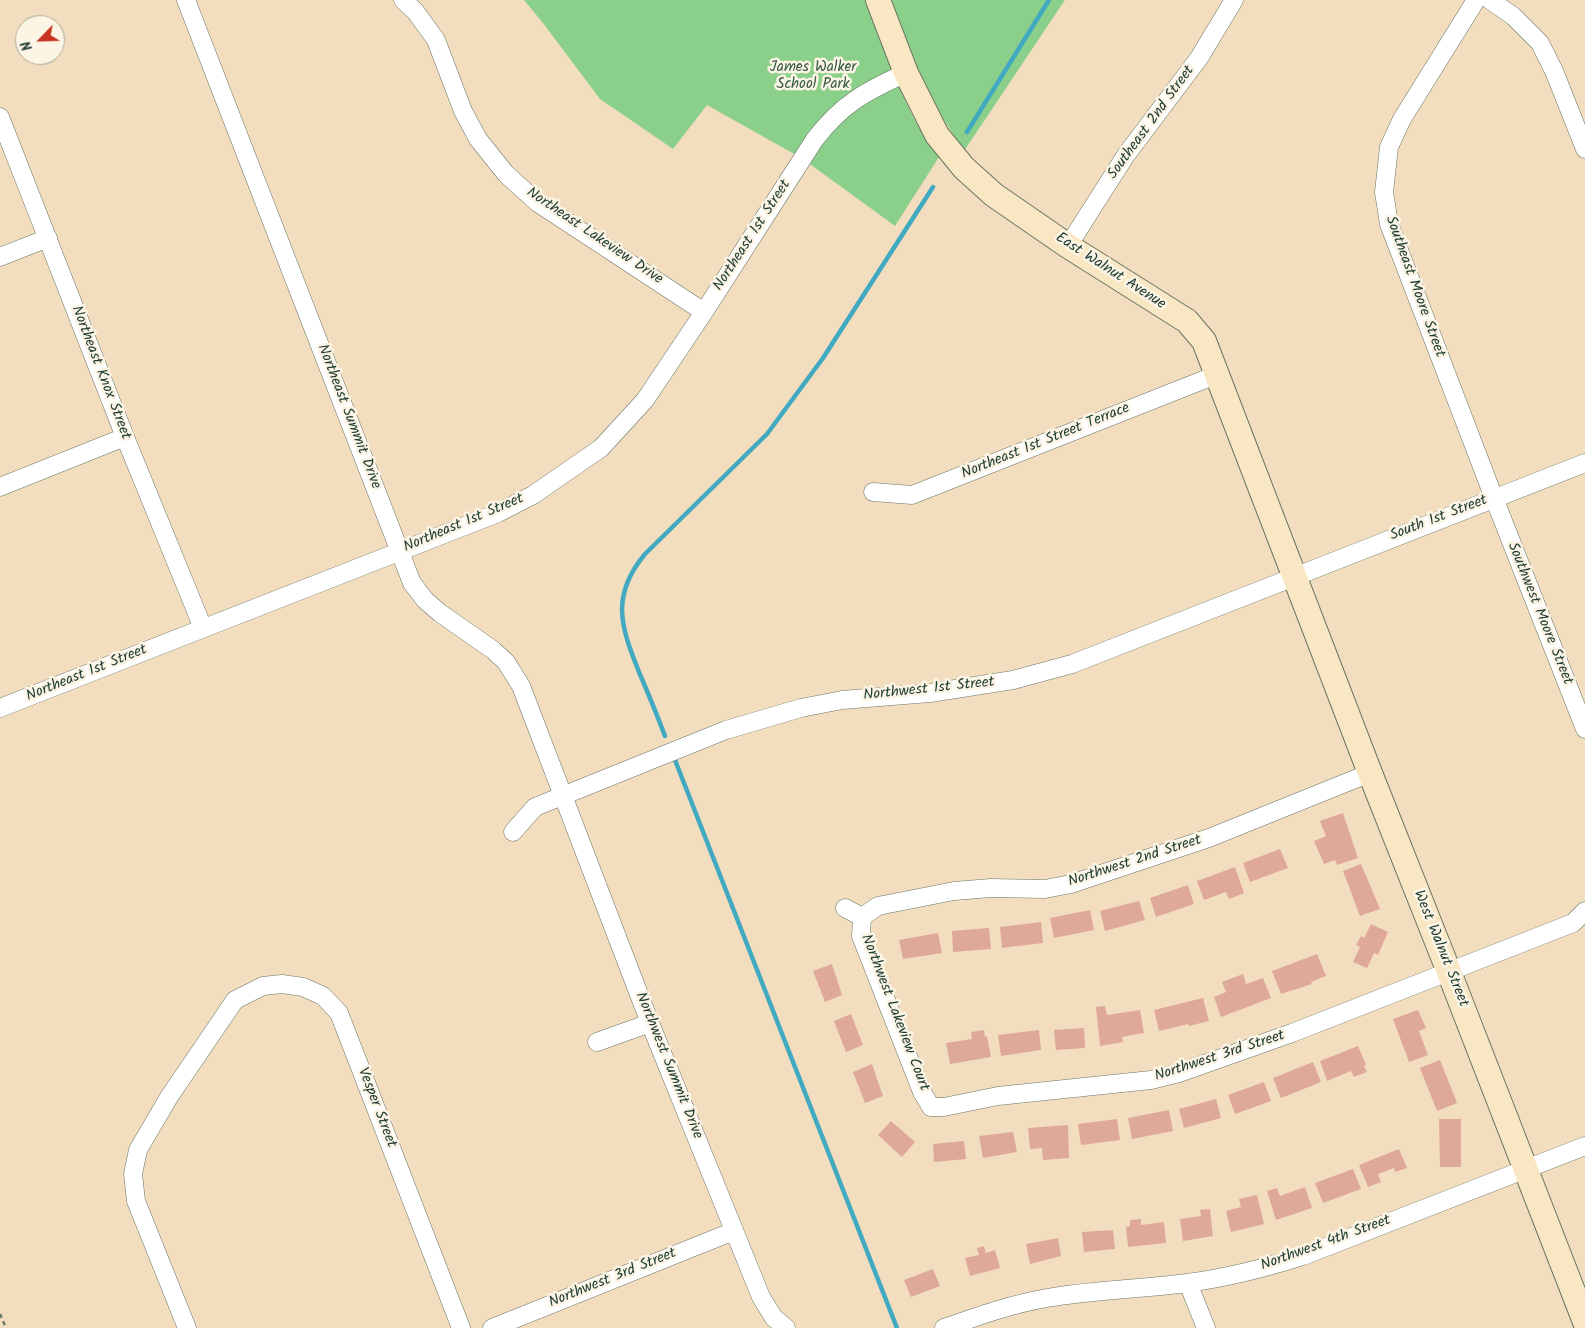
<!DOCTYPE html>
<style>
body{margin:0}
#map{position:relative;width:1585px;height:1328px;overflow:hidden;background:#f3ddbf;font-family:Kalam,sans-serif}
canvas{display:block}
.north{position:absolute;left:15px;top:15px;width:50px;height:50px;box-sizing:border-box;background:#fcf5e5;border:1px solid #a4ab9e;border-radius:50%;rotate:246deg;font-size:14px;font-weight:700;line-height:20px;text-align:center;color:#1f3d34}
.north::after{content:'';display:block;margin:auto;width:18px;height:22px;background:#c8321e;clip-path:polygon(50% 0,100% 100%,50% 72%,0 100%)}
</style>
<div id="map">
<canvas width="1585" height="1328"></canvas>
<div class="north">N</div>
</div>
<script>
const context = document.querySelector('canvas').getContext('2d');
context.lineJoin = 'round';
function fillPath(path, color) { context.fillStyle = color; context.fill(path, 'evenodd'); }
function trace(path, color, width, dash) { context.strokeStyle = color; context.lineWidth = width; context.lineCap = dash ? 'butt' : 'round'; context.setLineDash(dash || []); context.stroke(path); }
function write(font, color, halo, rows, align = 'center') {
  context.font = font + ' Kalam,sans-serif'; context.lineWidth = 5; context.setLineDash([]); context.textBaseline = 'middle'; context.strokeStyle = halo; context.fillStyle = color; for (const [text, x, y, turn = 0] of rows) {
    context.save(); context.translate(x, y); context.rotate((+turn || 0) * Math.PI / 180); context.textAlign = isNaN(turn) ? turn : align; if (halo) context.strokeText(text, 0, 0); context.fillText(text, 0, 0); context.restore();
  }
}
fillPath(new Path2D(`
 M524,0H867C887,53 903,112 939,157L895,226L803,159L707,105L673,149L600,99L543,23Z
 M886,0H1065L964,151L931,100Z`), '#8bd08a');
trace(new Path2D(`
 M967,132L1049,0
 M665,736C657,715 648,693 639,672C621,627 610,596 645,554L767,434L823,358L933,187
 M675,760L897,1328`), '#41aac1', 4.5);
fillPath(new Path2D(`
 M1343,813L1358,858L1337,865L1335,860L1324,864L1314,841L1326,836L1320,821Z
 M1280,849L1288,868L1250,882L1243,863Z
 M1361,864L1380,909L1360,916L1343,871Z
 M1235,867L1244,893L1229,899L1226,892L1204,900L1197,881Z
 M1188,885L1194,904L1156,917L1150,898Z
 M1139,901L1145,920L1105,931L1100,911Z
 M1090,910L1094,930L1054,938L1050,918Z
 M1041,922L1043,943L1002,948L1000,927Z
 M1371,924L1388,932L1378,955L1374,953L1367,968L1353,962L1360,947L1356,945L1361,936L1364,938Z
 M989,928L991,949L953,952L952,931Z
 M938,933L942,953L903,959L899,940Z
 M1317,954L1326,976L1311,982L1312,984L1281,994L1272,971Z
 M832,964L842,995L825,1002L813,971Z
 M1243,974L1246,984L1263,978L1271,998L1221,1017L1214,997L1226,992L1222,982Z
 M1203,998L1209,1021L1189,1026L1188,1024L1159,1031L1154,1010Z
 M1105,1006L1107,1015L1140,1010L1144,1033L1122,1037L1123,1042L1100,1046L1096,1007Z
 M1418,1010L1426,1028L1419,1031L1428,1055L1409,1062L1393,1019Z
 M851,1014L863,1045L846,1052L834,1021Z
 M1084,1028L1085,1048L1056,1050L1054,1030Z
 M984,1030L985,1037L987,1036L991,1057L950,1064L946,1043L972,1039L971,1032Z
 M1039,1030L1041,1050L1001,1056L998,1035Z
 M1358,1046L1366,1065L1364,1066L1367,1072L1354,1077L1351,1071L1327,1081L1320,1061Z
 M1440,1060L1457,1103L1437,1111L1420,1068Z
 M1313,1062L1321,1082L1281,1098L1273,1078Z
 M872,1064L883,1096L865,1103L853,1072Z
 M1264,1082L1271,1101L1235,1114L1228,1095Z
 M1216,1099L1221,1118L1184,1128L1179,1109Z
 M1169,1110L1173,1131L1132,1139L1128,1118Z
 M1117,1119L1120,1140L1081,1145L1078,1124Z
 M1439,1119H1461V1167H1440Z
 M891,1121L915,1142L902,1157L878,1135Z
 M1068,1125L1069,1158L1043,1160L1042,1148L1030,1149L1028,1128Z
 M1013,1132L1017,1152L983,1158L979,1136Z
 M964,1141L966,1159L934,1162L933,1144Z
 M1399,1149L1407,1168L1395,1172L1394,1168L1378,1174L1381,1182L1368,1187L1359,1165Z
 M1353,1169L1361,1189L1323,1203L1315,1183Z
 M1305,1187L1312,1208L1276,1220L1267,1191L1277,1188L1280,1196Z
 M1257,1195L1264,1224L1231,1232L1226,1211L1241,1207L1239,1199Z
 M1210,1209L1213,1236L1183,1241L1180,1219L1201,1216L1200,1210Z
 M1141,1219V1225L1164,1222L1166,1243L1128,1247L1126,1227L1130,1226V1220Z
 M1113,1230L1115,1249L1084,1252L1082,1232Z
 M1058,1238L1061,1256L1030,1264L1026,1244Z
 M984,1246L986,1253L995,1250L1000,1268L970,1276L965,1258L979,1255L977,1248Z
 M933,1269L940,1286L911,1297L904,1280Z`), '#dfa999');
const street = new Path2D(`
 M186,0L412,583L425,600L440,613L493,650L506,662L521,686L650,1023L761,1297L774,1318L786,1328
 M403,0L415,11L436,40L463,111L478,139L506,174L538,203L704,312
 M1476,0L1402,119L1389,147L1384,192L1389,224L1494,498L1585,729
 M1490,0L1513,16L1540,43L1554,71L1585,149
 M0,117L125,437L203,628
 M1068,246L1126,155L1199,58L1234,0
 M0,257L48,238
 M0,487L125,437
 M873,492L912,495L1216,375
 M0,708L498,513L533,495L601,448L645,400L704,312L815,139C842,104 866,91 906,73
 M513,832L535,807L726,730L801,708L842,700L930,693L1013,680L1072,664L1585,463
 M845,908L862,917L861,936L922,1092L931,1107H944L998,1096L1151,1080L1179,1073L1292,1033L1573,923L1585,911
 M862,917L878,906L954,891L991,888L1045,889L1071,884L1209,838L1370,773
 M597,1042L650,1023
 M1188,1283L1206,1328
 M187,1328L136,1201L133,1174L138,1150L169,1097L235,1000L263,986L282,984L303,987L323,996L339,1013L461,1328
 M492,1328L734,1231
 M944,1328C978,1316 1012,1304 1047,1298C1093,1290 1141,1289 1187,1283C1226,1278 1265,1268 1303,1256L1585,1146`);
const secondary = new Path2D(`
 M878,0L906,73L937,135L964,168L994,195L1068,246L1187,321L1204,341L1370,773L1449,972L1585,1322`);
trace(street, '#697565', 19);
trace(secondary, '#697565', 26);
trace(new Path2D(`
 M0,1314L6,1328`), '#697565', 2.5, [4, 4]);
trace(street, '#fff', 18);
trace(secondary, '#f9e7c3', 24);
write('15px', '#355a45', '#fcf5e5', [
 ["James Walker",813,68],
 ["School Park",813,85]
]);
write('15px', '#1f3d34', '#fcf5e5', [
 ["Southeast 2nd Street",1152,123,-54],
 ["Northeast 1st Street",753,236,-57],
 ["Northeast Lakeview Drive",594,237,34],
 ["East Walnut Avenue",1110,272,33],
 ["Southeast Moore Street",1414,287,70],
 ["Northeast Knox Street",100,373,69],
 ["Northeast Summit Drive",348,417,69],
 ["Northeast 1st Street Terrace",1046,442,-22],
 ["South 1st Street",1439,519,-21],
 ["Northeast 1st Street",464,524,-23],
 ["Southwest Moore Street",1539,614,68],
 ["Northeast 1st Street",87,674,-22],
 ["Northwest 1st Street",929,690,-6],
 ["Northwest 2nd Street",1135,862,-18],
 ["West Walnut Street",1440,949,68],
 ["Northwest Lakeview Court",894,1013,69],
 ["Northwest 3rd Street",1220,1057,-18],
 ["Northwest Summit Drive",668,1066,68],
 ["Vesper Street",376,1108,69],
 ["Northwest 4th Street",1326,1244,-20],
 ["Northwest 3rd Street",613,1279,-22]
]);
</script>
